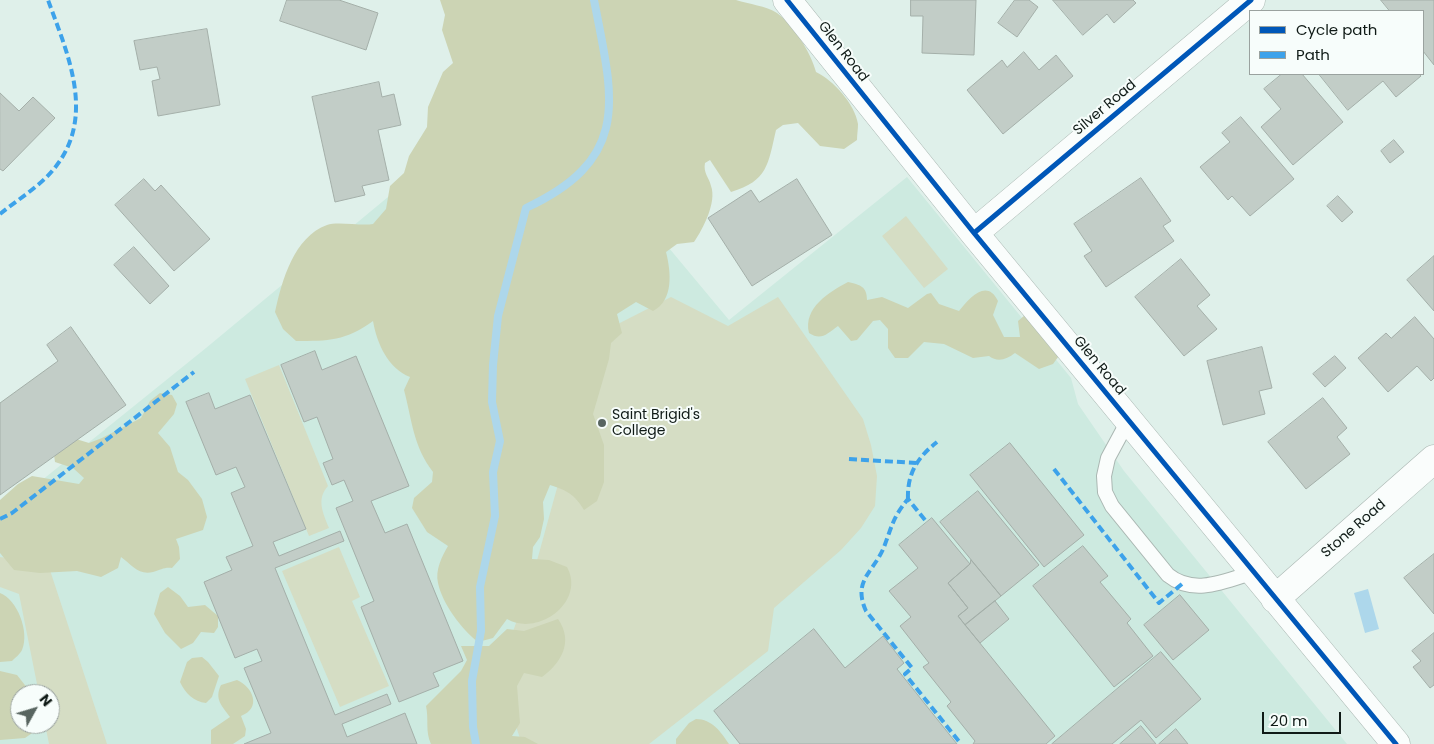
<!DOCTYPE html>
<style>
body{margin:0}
#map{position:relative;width:1434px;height:744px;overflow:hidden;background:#dff0ea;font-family:Poppins,sans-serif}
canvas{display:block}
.legend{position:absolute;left:1249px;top:10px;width:175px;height:65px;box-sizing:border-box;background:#f7fdfb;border:1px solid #9aa29f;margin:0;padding:6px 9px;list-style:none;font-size:15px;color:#0f1a16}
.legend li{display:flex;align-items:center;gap:10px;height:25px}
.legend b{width:25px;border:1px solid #9aa29f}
.north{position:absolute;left:10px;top:684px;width:50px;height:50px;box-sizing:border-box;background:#f7fdfb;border:1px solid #9aa29f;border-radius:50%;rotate:51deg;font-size:14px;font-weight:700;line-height:20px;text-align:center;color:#0f1a16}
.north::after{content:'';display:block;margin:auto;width:18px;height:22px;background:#586560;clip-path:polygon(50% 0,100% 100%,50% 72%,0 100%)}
.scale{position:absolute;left:1262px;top:712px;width:79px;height:22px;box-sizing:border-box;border:2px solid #0f1a16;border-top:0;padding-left:6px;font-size:15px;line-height:18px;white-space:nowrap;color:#0f1a16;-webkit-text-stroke:4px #f7fdfb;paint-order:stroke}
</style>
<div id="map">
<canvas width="1434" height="744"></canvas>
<ul class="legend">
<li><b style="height:6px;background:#0057b8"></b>Cycle path</li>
<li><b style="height:6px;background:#3da2ea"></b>Path</li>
</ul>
<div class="north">N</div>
<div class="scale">20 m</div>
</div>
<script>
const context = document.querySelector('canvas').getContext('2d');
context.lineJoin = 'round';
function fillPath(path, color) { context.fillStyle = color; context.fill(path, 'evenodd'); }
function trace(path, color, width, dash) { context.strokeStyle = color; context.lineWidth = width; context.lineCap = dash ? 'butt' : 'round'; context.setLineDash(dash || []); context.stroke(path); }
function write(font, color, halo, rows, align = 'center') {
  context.font = font + ' Poppins,sans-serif'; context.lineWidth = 4; context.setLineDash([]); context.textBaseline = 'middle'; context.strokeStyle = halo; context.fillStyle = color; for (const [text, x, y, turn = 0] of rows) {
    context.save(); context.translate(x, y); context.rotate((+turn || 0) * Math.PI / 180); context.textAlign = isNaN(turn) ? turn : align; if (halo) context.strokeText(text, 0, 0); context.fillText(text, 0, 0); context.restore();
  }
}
fillPath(new Path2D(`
 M529,80L729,320L907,177L1071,378L1078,404L1124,471L1347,744H0V514L206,348ZM20,694H50V724H20Z`), '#cdeae0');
fillPath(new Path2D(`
 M906,216L948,269L924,288L882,236Z
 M671,297L728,326L778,297L863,419L871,445L877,476L875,506L861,528L841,550L774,608L768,651L649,744H522L498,674L533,575L581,401L608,329Z
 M279,365L328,486C316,499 323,513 329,528L309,536L245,379Z
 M339,547L360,597L352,601L389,686L340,707L282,571Z
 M0,557L48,564L107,744H49L45,724H50V694H39L19,594L0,587Z`), '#d5ddc4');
fillPath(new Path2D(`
 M440,0H736C749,4 766,6 777,13C794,25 811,53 816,72C833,80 855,104 858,124C858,129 857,135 857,140L844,149L820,146L798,123L783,125L776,130C768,164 768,181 731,192L710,160L705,163C703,173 709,177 711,186C717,202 703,229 694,242L677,244L666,252C671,272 674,300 653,311L636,302L617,314L622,333L611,343L609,359L593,414L604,445V482L597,501L584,510C575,495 567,490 550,485L543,502L544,519L540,537L533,547L532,559L549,560L567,567C586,602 538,637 507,619L493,638L478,642C462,630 442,603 438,583C435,570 442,556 448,546L427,532L412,508L414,498L432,482L433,472C413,446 412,420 404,390L410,377C388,368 377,344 373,321C346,341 328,341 296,341L283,329L275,312C282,280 294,237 327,225C337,221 360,226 373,224L386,209L390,186L404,173L409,156L427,127L428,107L443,72L453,63L442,30L445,15Z
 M848,282C860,285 867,286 867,300L882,297L908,308L927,294L931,293L939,304L959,311C969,298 987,278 998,301L993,315L1004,337H1020L1018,321L1025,315L1064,349L1053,364L1039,369L1015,353C1007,359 998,363 989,356L973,358L944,344L924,342L908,358H895L888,348V329L880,320L873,321L857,340L851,341L838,326C827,334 821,341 809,333C803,308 829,292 848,282Z
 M160,393L172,395L177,404L174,414L158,433L170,447L178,472L188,480L202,499L207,517L203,530L176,539L179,547L180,559L172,568C164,567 161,570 153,572C139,576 131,564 121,557L118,568L101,577L77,571L40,573L14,570L0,553V500L18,484L32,476L79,484L84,478L73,468L55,462L54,455L76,439L89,443L102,438L141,418L150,401Z
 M168,587L180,596L188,607L205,605L218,616V627L214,633L201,632L193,643L181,649L165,633L154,614L160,593Z
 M0,593C17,599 30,632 22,650C20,654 15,658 12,661L0,662Z
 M558,619C574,642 561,663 542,677L524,673L517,686L520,723L512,736L525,737L538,744H431C425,731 429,720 426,706L461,671L467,660L461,646H489L507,629L524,631Z
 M202,657L208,662L219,676L212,697L206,703C194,702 185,693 180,682L187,662L192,658Z
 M0,671L17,675L32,694H20V724H39L38,729L25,738L0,740Z
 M237,680C253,687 262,708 241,716L246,729L245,736L233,744H211V730L230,717C222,706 214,699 221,685Z
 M696,719C712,719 721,732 729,744H676V739L689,723Z`), '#ccd4b4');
fillPath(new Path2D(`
 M1368,589L1379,629L1365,633L1354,593Z`), '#add7eb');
trace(new Path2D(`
 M476,744L473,727L472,681L481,631L480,587L495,516L493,472L500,441L492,402L493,365L498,316L526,208C633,158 613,98 594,0`), '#add7eb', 8);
const building = new Path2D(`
 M287,0H339L378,13L366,50L280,21Z
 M911,0H976L974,55L922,53L923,16H911Z
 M1015,0H1029L1038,7L1017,37L998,23Z
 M1053,0H1133L1136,3L1114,23L1107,14L1083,35Z
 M1381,0H1434V65L1423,51V11H1390Z
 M207,29L220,105L158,116L152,81L160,79L157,67L140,70L134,41Z
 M1024,52L1039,70L1056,55L1073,76L1003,134L967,90L1002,60L1007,67Z
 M1282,74H1302L1343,122L1293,165L1261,127L1281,109L1264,89Z
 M1319,74H1419L1421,76L1396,97L1383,81L1348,110Z
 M379,82L382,97L394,94L401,125L378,130L389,180L362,186L365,195L335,202L312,97Z
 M0,93L19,111L33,97L55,118L3,171L0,169Z
 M1241,117L1294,179L1250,216L1232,196L1228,200L1200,167L1230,142L1222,133Z
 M1394,140L1404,152L1390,163L1381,151Z
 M1141,178L1171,221L1163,226L1174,241L1106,287L1084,256L1092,251L1074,224Z
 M144,179L155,191L161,185L210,239L174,271L115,205Z
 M797,179L832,235L752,286L708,218L751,190L759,202Z
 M1338,196L1353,212L1342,222L1327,206Z
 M134,247L169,286L150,304L114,265Z
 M1434,256V311L1407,280Z
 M1181,259L1210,295L1197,306L1217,329L1184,356L1135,297Z
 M1415,317L1434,339V378L1431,381L1417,366L1388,392L1358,358L1386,333L1391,338Z
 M71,327L126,405L0,495V403L58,361L47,345Z
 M1262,347L1272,388L1259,391L1265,414L1223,425L1207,361Z
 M315,351L322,370L356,356L409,486L371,501L385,533L407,524L463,661L433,673L439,686L399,702L361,607L374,601L336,508L353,501L344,480L332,485L323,463L333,459L317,417L304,422L281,365Z
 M1335,356L1346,368L1325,387L1313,374Z
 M209,393L215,409L250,395L306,529L273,542L279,556L340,531L344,541L275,568L335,715L387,694L391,704L342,724L347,737L405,713L417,744H244L271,733L244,668L262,661L257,649L235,658L204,582L232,570L226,557L253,546L231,493L245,487L236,467L216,475L186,402Z
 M1323,398L1347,428L1337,437L1350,454L1306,489L1268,442Z
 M1010,443L1084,535L1044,567L970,475Z
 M978,491L1039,565L1001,596L940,522Z
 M932,518L970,564L948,583L968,608L958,616L1055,736L1046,744H973L975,741L947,706L951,702L923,667L929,663L900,626L911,617L889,591L918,568L899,545Z
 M1083,546L1108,576L1100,582L1131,619L1127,623L1153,656L1114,687L1033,586Z
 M1434,554V614L1404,578Z
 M971,560L1001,596L965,625L958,616L968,608L948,583L970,564Z
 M1180,595L1209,630L1173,660L1144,625Z
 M995,601L1009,619L980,643L965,625Z
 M814,629L845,668L883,636L904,663L897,669L957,744H740L714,711Z
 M1434,633V685L1430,688L1413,667L1421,661L1412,651Z
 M1161,652L1201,699L1156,738L1141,720L1112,744H1052Z
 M1141,726L1156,744H1120Z
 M1176,729L1188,744H1159Z`);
fillPath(building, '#c2cdc7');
trace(building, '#a4afa9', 1);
const service = new Path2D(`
 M1129,419L1108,458L1104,476L1105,492L1112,506L1168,575C1194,596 1225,581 1254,572`);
const minor = new Path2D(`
 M787,0L974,233L1396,744
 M974,233L1251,0
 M1275,599L1434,459`);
trace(service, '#aab7b2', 16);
trace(minor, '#aab7b2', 29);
trace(service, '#fafdfc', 14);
trace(minor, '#fafdfc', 28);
trace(new Path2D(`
 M0,214C17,200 39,187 53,170C97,118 68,55 48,0
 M849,459L916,463
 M1054,469L1159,603L1182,584
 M908,499C907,473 918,457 937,442
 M0,519L12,513L194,372
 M925,520L908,499C893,517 892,526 884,547C874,572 852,580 866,611L912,668L905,674L961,744`), '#3da2ea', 4, [8, 4]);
trace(new Path2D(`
 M787,0L974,233L1396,744
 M974,233L1251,0`), '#0057b8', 5);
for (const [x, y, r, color] of [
 [602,423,5,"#586560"]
]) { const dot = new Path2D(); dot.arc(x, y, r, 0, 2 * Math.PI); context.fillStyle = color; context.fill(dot); trace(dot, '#f7fdfb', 2); }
write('14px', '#0f1a16', '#f7fdfb', [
 ["Glen Road",843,52,52],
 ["Silver Road",1105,108,-40],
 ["Glen Road",1099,366,50],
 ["Stone Road",1354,529,-41]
]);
write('14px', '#0f1a16', '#f7fdfb', [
 ["Saint Brigid's",612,415],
 ["College",612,431]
], 'left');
</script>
